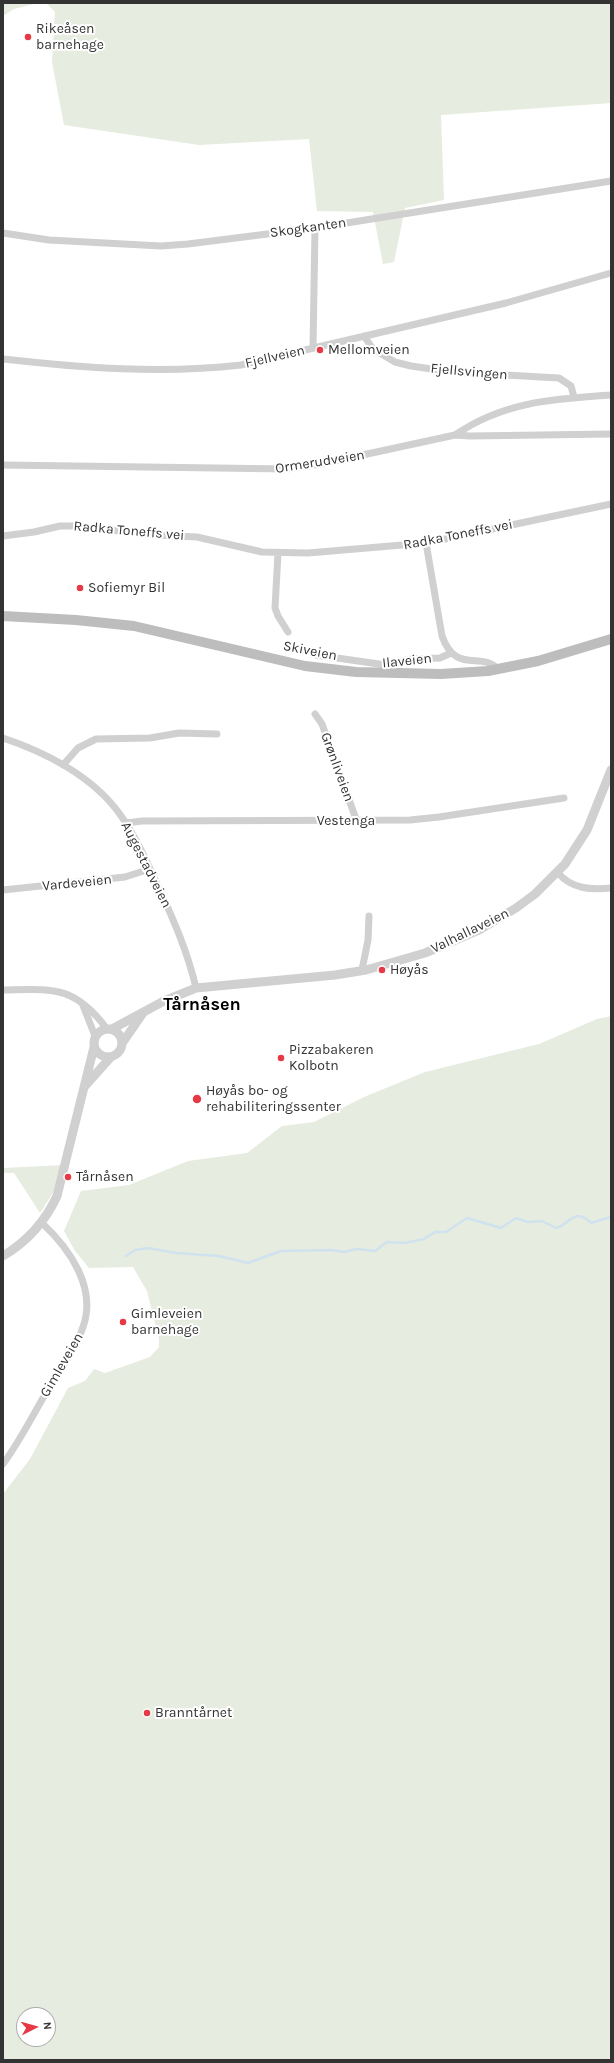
<!DOCTYPE html>
<meta charset="utf-8">
<style>
body{margin:0}
#map{position:relative;width:614px;height:2063px;overflow:hidden;background:#fff;font-family:Karla,sans-serif}
canvas{display:block}
.frame{position:absolute;inset:0;border:4px solid #333;pointer-events:none}
.north{position:absolute;left:16px;top:2007px;width:40px;height:40px;box-sizing:border-box;background:#fff;border:1px solid #adadad;border-radius:50%;rotate:84deg;font-size:11px;font-weight:700;line-height:16px;text-align:center;color:#333}
.north::after{content:'';display:block;margin:auto;width:14px;height:18px;background:#e63946;clip-path:polygon(50% 0,100% 100%,50% 72%,0 100%)}
</style>
<div id="map">
<canvas width="614" height="2063"></canvas>
<div class="frame"></div>
<div class="north">N</div>
</div>
<script>
const context = document.querySelector('canvas').getContext('2d');
context.lineJoin = 'round';
function fillPath(path, color) { context.fillStyle = color; context.fill(path, 'evenodd'); }
function trace(path, color, width, dash) { context.strokeStyle = color; context.lineWidth = width; context.lineCap = dash ? 'butt' : 'round'; context.setLineDash(dash || []); context.stroke(path); }
function write(font, color, halo, rows, align = 'center') {
  context.font = font + ' Karla,sans-serif'; context.lineWidth = 4; context.setLineDash([]); context.textBaseline = 'middle'; context.strokeStyle = halo; context.fillStyle = color; for (const [text, x, y, turn = 0] of rows) {
    context.save(); context.translate(x, y); context.rotate((+turn || 0) * Math.PI / 180); context.textAlign = isNaN(turn) ? turn : align; if (halo) context.strokeText(text, 0, 0); context.fillText(text, 0, 0); context.restore();
  }
}
fillPath(new Path2D(`
 M3,3H38L14,9L3,16Z
 M46,3H611V103L441,115L444,200L405,208L394,262L383,264L373,212L317,211L309,139L199,145L64,125L52,62L55,12Z
 M611,1016V2060H3V1494L30,1459L68,1388L85,1381L94,1369L105,1373L150,1357L159,1347V1339L147,1291L133,1267L89,1268L75,1251L64,1231L81,1191L129,1185L188,1161L247,1153L282,1126L314,1122L364,1097L425,1072L539,1044L597,1019ZM24,2015H48V2039H24Z
 M65,1165L56,1188L40,1213L14,1173H3V1168Z`), '#e6ecdf');
trace(new Path2D(`
 M126,1256L135,1250L148,1248L176,1253L219,1256L248,1263L281,1251L331,1250L344,1252L356,1249L375,1251L387,1242L405,1243L424,1239L435,1232H446L467,1218L501,1228L516,1218L528,1222L542,1221L556,1228C568,1226 575,1206 591,1223L611,1217`), '#cfe2ee', 2.5);
trace(new Path2D(`
 M3,233L49,240L161,246L188,244L315,228L611,181
 M364,336L373,349L395,362L411,366L452,372L559,378L571,386L574,397
 M313,348L315,228
 M3,359C82,368 163,374 241,365L506,303L611,273
 M455,435C504,401 555,399 611,395
 M3,465L287,469L321,464L455,435L470,436L611,434
 M3,536L34,532L60,526H76L154,535L197,537L262,552L308,553L426,543L611,504
 M426,543L442,636C456,675 481,651 498,669
 M278,553L275,608L278,616L288,632
 M316,655L386,665L412,659L440,658L451,653
 M315,714L322,724L357,822
 M3,738C45,752 92,776 119,813C136,836 147,863 159,888C174,921 188,953 196,988
 M63,765L78,748L96,739L150,738L179,733L217,734
 M126,823L142,821L410,820L439,817L564,798
 M558,873C572,889 590,890 611,888
 M3,890L125,877L150,869
 M362,970L368,940L369,916
 M3,990C53,989 74,985 107,1029
 M82,1003L95,1036
 M3,1464C20,1441 33,1415 47,1391C60,1370 75,1350 83,1327C97,1288 70,1249 42,1223`), '#d0d0d0', 7);
trace(new Path2D(`
 M94 1043a14 14 0 1 1 28 0a14 14 0 1 1-28 0Z
 M112,1029L164,1001L196,988L335,975L366,970L425,953L481,929L516,908L535,894L565,864L587,830L611,770
 M123,1042L143,1013
 M85,1086L110,1058
 M3,1256C28,1241 45,1222 57,1196L94,1047`), '#d0d0d0', 9);
trace(new Path2D(`
 M3,616L76,620L134,626L305,666L356,672L441,674L488,671L538,661L611,639`), '#bdbdbd', 10);
for (const [x, y, r, color] of [
 [28,37,4,"#e63946"],
 [320,350,4,"#e63946"],
 [80,588,4,"#e63946"],
 [382,970,4,"#e63946"],
 [281,1058,4,"#e63946"],
 [197,1099,5,"#e63946"],
 [68,1177,4,"#e63946"],
 [123,1322,4,"#e63946"],
 [147,1713,4,"#e63946"]
]) { const dot = new Path2D(); dot.arc(x, y, r, 0, 2 * Math.PI); context.fillStyle = color; context.fill(dot); trace(dot, '#fff', 1.5); }
write('14px', '#333', '#fff', [
 ["Rikeåsen",36,29],
 ["barnehage",36,45],
 ["Mellomveien",328,350],
 ["Sofiemyr Bil",88,588],
 ["Høyås",390,970],
 ["Pizzabakeren",289,1050],
 ["Kolbotn",289,1066],
 ["Høyås bo- og",206,1091],
 ["rehabiliteringssenter",206,1107],
 ["Tårnåsen",76,1177],
 ["Gimleveien",131,1314],
 ["barnehage",131,1330],
 ["Branntårnet",155,1713]
], 'left');
write('14px', '#333', '#fff', [
 ["Skogkanten",308,228,-8],
 ["Fjellveien",275,357,-13],
 ["Fjellsvingen",469,372,5],
 ["Ormerudveien",320,462,-9],
 ["Radka Toneffs vei",129,531,5],
 ["Radka Toneffs vei",458,535,-11],
 ["Skiveien",310,651,11],
 ["Ilaveien",407,661,-6],
 ["Grønliveien",337,767,70],
 ["Vestenga",346,821],
 ["Augestadveien",146,865,63],
 ["Vardeveien",77,883,-6],
 ["Valhallaveien",470,931,-26],
 ["Gimleveien",62,1365,-60]
]);
write('bold 18px', '#000', '#fff', [
 ["Tårnåsen",202,1005]
]);
</script>
